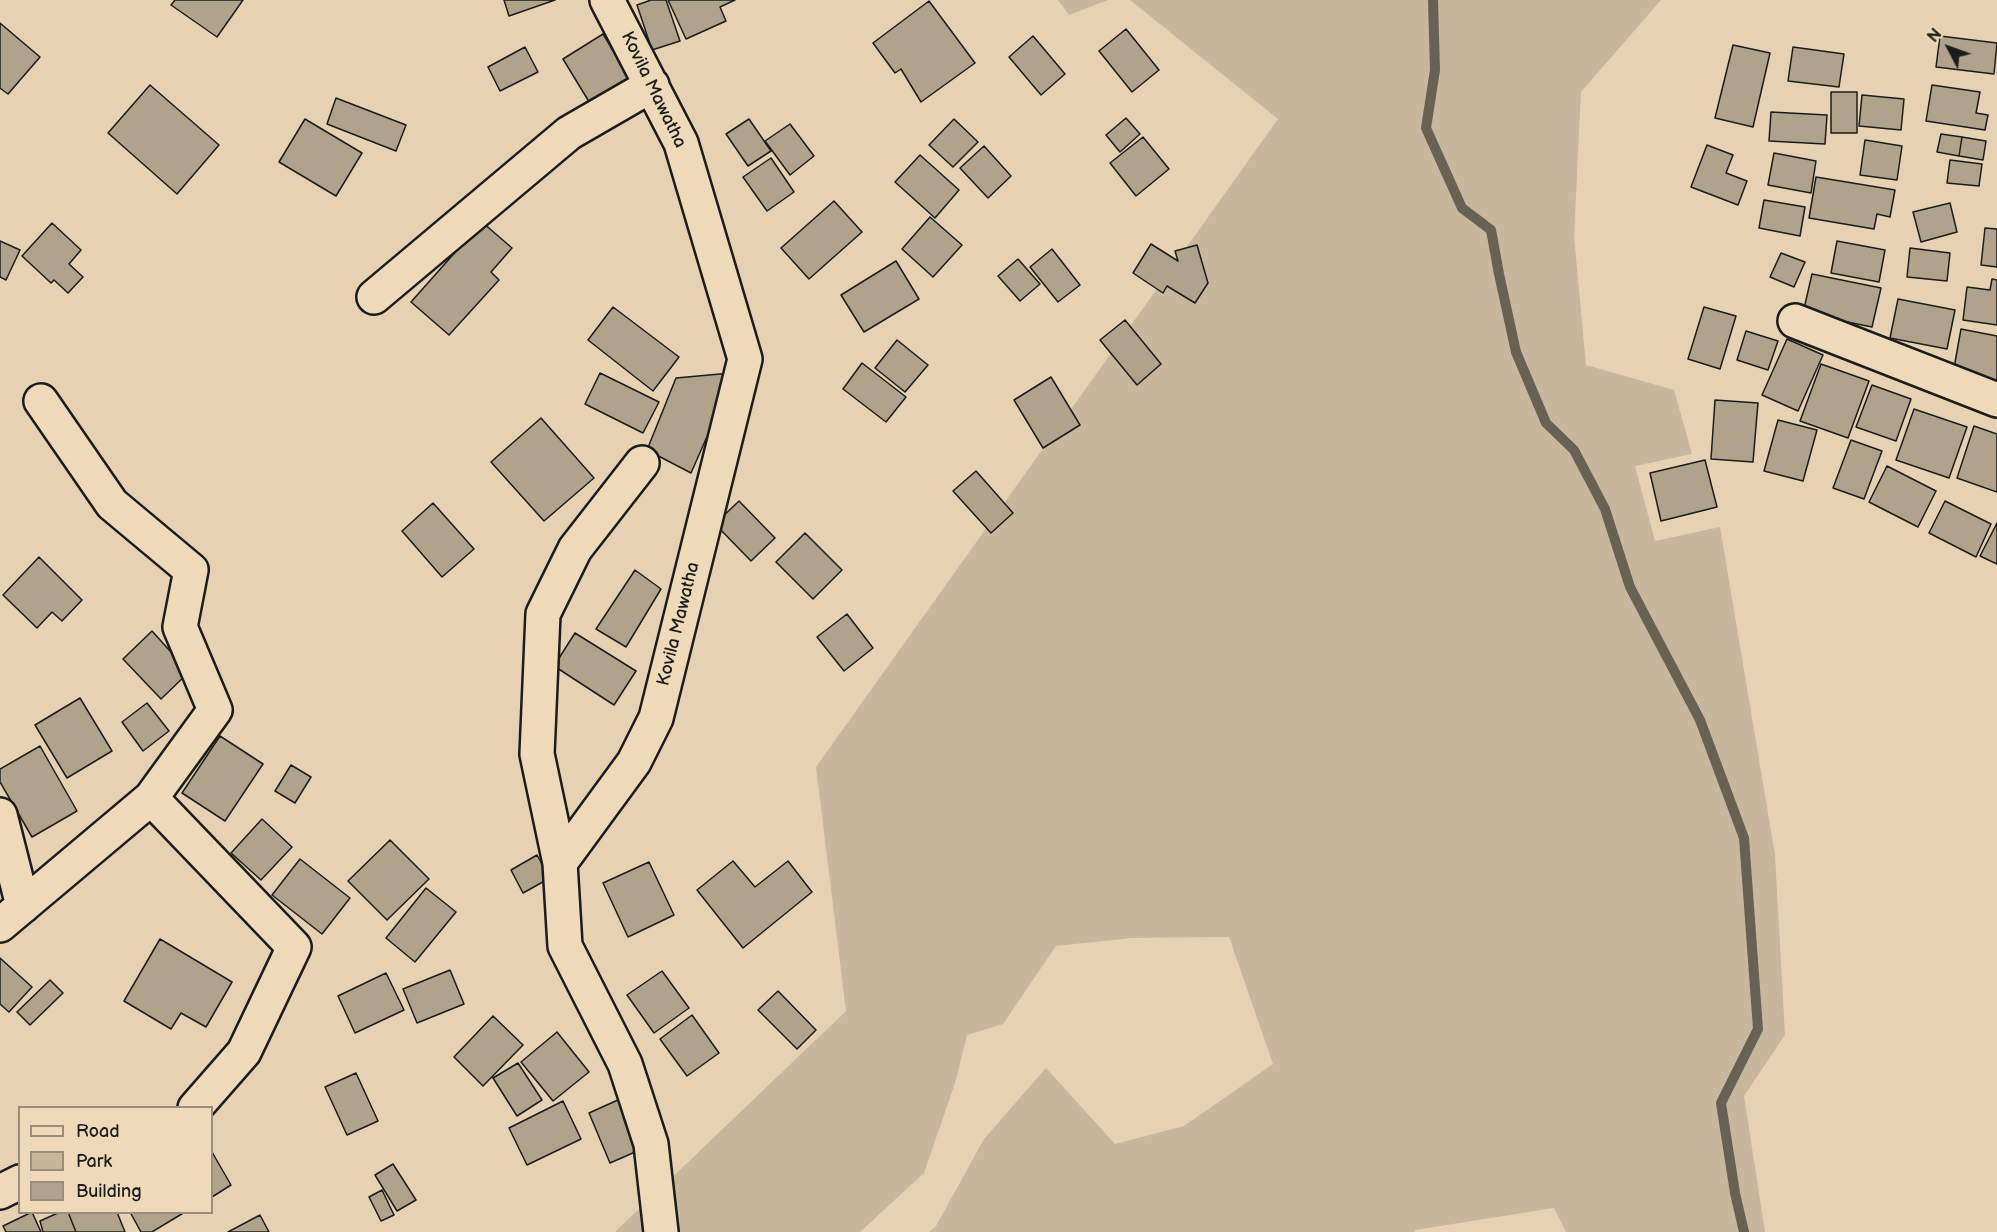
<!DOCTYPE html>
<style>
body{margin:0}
#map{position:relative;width:1997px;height:1232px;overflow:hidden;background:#e6d2b2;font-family:"Balsamiq Sans",sans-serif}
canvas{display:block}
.legend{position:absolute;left:18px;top:1106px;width:195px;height:108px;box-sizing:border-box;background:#eedab8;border:2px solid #9a8e7a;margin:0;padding:8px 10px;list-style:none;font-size:18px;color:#1c1c1c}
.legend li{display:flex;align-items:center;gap:12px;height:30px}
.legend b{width:30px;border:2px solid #9a8e7a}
.north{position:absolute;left:1919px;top:18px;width:60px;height:60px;-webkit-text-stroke:4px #eedab8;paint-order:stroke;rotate:311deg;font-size:16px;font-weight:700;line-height:24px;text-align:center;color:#1c1c1c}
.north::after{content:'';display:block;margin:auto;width:21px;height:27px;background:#1c1c1c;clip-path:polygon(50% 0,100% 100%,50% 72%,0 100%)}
</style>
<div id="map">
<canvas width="1997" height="1232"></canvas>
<ul class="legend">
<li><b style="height:8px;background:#eedab8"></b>Road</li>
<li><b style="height:16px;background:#c8b79c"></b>Park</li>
<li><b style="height:16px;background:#b1a28b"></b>Building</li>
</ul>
<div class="north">N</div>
</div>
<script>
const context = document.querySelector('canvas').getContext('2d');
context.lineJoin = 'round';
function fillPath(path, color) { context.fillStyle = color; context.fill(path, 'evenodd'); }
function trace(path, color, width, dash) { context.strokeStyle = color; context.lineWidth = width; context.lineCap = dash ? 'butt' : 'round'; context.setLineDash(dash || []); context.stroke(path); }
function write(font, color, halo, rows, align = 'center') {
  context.font = font + ' "Balsamiq Sans",sans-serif'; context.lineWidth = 5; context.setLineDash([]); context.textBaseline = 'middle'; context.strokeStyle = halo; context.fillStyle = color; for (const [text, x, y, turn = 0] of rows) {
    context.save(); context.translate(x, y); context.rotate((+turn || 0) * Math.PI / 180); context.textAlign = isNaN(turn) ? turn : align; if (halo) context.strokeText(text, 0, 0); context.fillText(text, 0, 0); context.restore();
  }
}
fillPath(new Path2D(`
 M1058,0H1108L1069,15Z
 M1130,0H1661L1581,92L1574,236L1586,365L1674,390L1692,454L1635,466L1655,541L1720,527L1775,855L1785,1035L1744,1096L1765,1232H1566L1554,1208L1415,1230V1232H929L936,1226L984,1139L1046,1068L1115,1144L1184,1126L1273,1064L1229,937L1132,938L1056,946L1003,1024L967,1035L955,1083L924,1173L860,1232H615L846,1011L816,767L1278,119Z`), '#c8b79c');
trace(new Path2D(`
 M1433,0L1435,70L1426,128L1462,208L1491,230L1499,274L1516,352L1546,423L1574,450L1605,509L1630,587L1700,720L1744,838L1758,1029L1721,1103L1735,1193L1744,1232`), '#686154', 10);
const building = new Path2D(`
 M175,0H243L217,37L171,5Z
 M504,0H555L509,16Z
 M651,0H666L680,41L652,50L637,5Z
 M668,0H735L720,7L726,21L686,39Z
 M929,1L975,63L921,102L901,69L895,73L873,43Z
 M0,23L40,57L8,94L0,88Z
 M1126,29L1159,70L1132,92L1099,51Z
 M603,34L631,79L591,105L563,59Z
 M1033,36L1065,74L1041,95L1009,57Z
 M1940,36L1997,43L1994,74L1936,67Z
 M1733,45L1770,53L1753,127L1715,118Z
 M525,47L538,72L500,91L488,67Z
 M1793,47L1844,54L1839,87L1788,81Z
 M150,85L219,145L177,194L108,133Z
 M1932,85L1980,92L1976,113L1988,115L1985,130L1926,121Z
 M1831,92H1857V133H1831Z
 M1862,95L1904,99L1901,130L1859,126Z
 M336,98L406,125L396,151L327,124Z
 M1771,112L1827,115L1825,144L1769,141Z
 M1126,118L1140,134L1120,152L1106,135Z
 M305,119L362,153L336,196L279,162Z
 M749,119L771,151L748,166L726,134Z
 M954,119L978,142L953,167L929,145Z
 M790,124L814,156L790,175L765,141Z
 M1941,134L1962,137L1959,156L1937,152Z
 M1143,137L1169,169L1136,196L1110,163Z
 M1962,137L1986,141L1983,160L1959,156Z
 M1865,140L1902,146L1897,180L1860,175Z
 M1707,145L1733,155L1726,173L1747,181L1738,205L1691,187Z
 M984,146L1011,176L988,198L960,168Z
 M1774,153L1816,161L1811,193L1768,185Z
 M920,155L959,190L935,218L895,182Z
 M771,158L794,192L767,211L743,177Z
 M1950,160L1982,164L1979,186L1947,183Z
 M1816,177L1895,190L1890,217L1877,214L1874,229L1809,218Z
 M1764,200L1805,207L1800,236L1759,228Z
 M834,201L862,232L809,279L781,248Z
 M1950,203L1957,232L1921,242L1913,212Z
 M930,217L962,245L933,277L902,249Z
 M482,222L512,248L491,272L499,280L449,335L411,302Z
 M52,223L81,250L69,264L83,277L68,293L54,280L51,283L22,256Z
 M1985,228L1997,229V267L1981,265Z
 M0,241L20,250L6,280L0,277Z
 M1837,241L1885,250L1879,282L1831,273Z
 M1151,244L1178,261L1175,251L1197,245L1208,283L1195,303L1167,286L1163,293L1133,273Z
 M1910,248L1950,253L1947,281L1907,277Z
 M1052,249L1080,285L1058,302L1030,267Z
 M1781,253L1805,262L1794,287L1770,277Z
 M1018,259L1040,284L1020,301L998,276Z
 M896,261L919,299L864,332L841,295Z
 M1812,274L1881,288L1872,327L1803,313Z
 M1992,279L1997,280V325L1963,320L1967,287L1990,290Z
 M1898,299L1955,310L1947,349L1890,338Z
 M613,307L679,357L653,391L588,340Z
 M1704,307L1736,316L1720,369L1688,359Z
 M1125,320L1161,364L1137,385L1100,340Z
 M1961,329L1997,336V387L1952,379Z
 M1746,331L1778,341L1768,370L1737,360Z
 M1787,339L1823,355L1798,411L1762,395Z
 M897,340L928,365L905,392L875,368Z
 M862,363L906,397L886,422L843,389Z
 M1821,364L1869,381L1848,438L1800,421Z
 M600,373L659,402L643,433L585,404Z
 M731,373L713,423L691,473L647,450L676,378Z
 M1051,377L1080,425L1043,448L1014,400Z
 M1872,385L1911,399L1896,441L1856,427Z
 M1715,400L1758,403L1753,462L1711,459Z
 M1914,409L1967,427L1949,478L1896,460Z
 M541,418L594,478L544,521L491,462Z
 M1778,420L1817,430L1803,481L1764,471Z
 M1974,426L1997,434V492L1957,478Z
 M1851,440L1882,451L1864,499L1833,488Z
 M1705,460L1717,507L1661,521L1650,473Z
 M1887,466L1936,491L1918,527L1869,502Z
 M976,471L1013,513L991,533L953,491Z
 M739,501L775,538L751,561L715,524Z
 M1945,501L1991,524L1976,557L1929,533Z
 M433,503L474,549L442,577L402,531Z
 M1997,523V564L1980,556Z
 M805,533L842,570L813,599L776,562Z
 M39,557L82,600L62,621L52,612L37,628L3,595Z
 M635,570L661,589L626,647L596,629Z
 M847,614L873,648L844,671L817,637Z
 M152,631L189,672L161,699L123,659Z
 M575,633L636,671L614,705L554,666Z
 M80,698L112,751L67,778L35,725Z
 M147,703L169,731L143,751L122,722Z
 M220,736L263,764L225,821L182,793Z
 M40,746L77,811L32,837L0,782V769Z
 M291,765L311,777L295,803L275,791Z
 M262,819L292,847L261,880L231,853Z
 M390,840L429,879L387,920L348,881Z
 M537,855L550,878L523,893L511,870Z
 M300,859L350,898L322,934L272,895Z
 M733,861L755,887L788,861L812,892L743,948L697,890Z
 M649,862L674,915L628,937L603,883Z
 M426,888L456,912L415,962L386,938Z
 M160,939L232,982L206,1027L181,1013L171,1029L124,1001Z
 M0,958L32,987L9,1012L0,1004Z
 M450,970L464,1004L417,1023L403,989Z
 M662,971L689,1008L654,1033L627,995Z
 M386,973L404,1010L355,1033L338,996Z
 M50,980L63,993L30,1025L17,1012Z
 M778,991L816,1030L797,1049L758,1010Z
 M692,1015L719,1053L687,1076L660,1039Z
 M493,1016L523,1045L483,1086L454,1057Z
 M557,1032L589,1072L553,1101L521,1062Z
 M518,1063L542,1100L517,1116L493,1078Z
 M356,1073L378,1121L347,1135L325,1087Z
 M620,1099L642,1149L610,1163L589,1113Z
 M563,1101L581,1139L527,1165L509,1128Z
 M212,1152L231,1185L212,1197Z
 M393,1164L416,1200L397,1211L375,1175Z
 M382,1190L394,1215L381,1221L369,1197Z
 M32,1212L41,1232H6L3,1226Z
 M60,1212H68L76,1232H43L40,1221Z
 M68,1212H117L125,1232H76Z
 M130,1212H185L152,1232H141Z
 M260,1215L269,1232H228Z`);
fillPath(building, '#b1a28b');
trace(building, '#1c1c1c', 1.5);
const street = new Path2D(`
 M607,0L681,143L745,359L656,718L634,762L560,863L565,946L625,1064L651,1144L661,1232
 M374,297L569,133L652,85
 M1795,321L1997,400
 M41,401L112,504L191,570L180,627L215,710L151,798L294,947L244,1052L195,1108
 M0,815L23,906
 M560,863L537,754L543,614L575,549L642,463
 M0,925L151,798
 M0,1192L20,1182`);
trace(street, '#1c1c1c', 38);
trace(street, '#eedab8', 33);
write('18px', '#1c1c1c', '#eedab8', [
 ["Kovila Mawatha",653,90,64],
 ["Kovila Mawatha",679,624,-76]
]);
</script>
